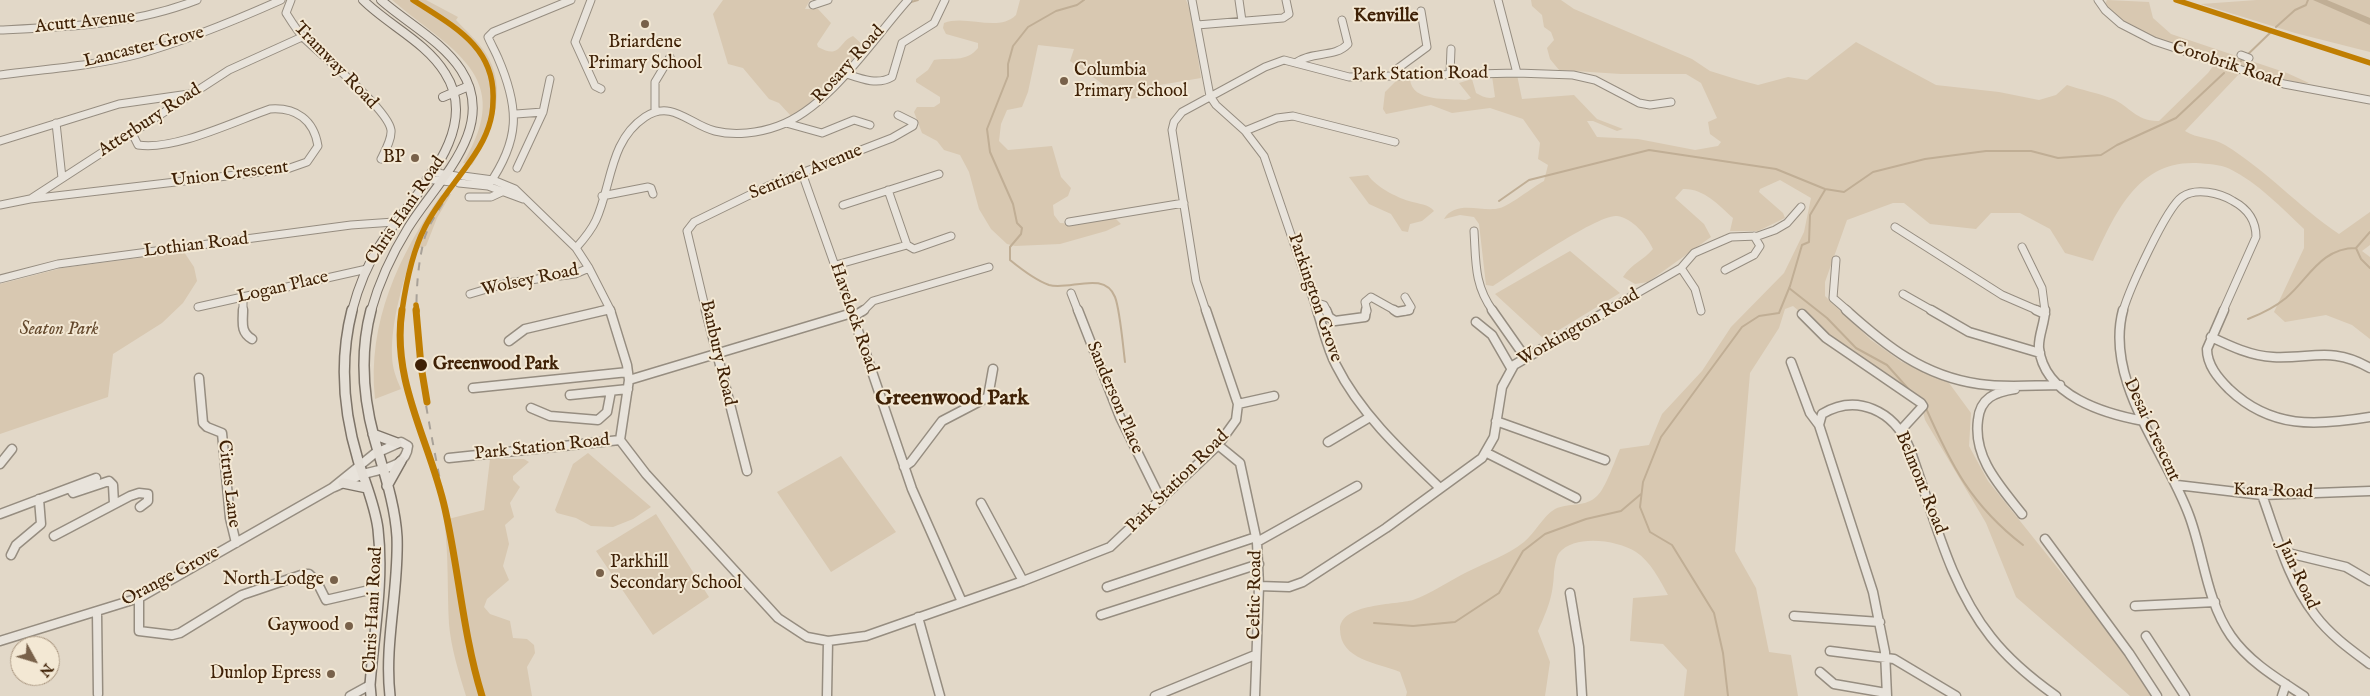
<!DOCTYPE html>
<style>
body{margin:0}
#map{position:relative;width:2370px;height:696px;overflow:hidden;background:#e2d8c8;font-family:"IM FELL English",serif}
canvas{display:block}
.north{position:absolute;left:10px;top:636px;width:50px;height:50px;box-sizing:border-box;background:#f3e8d4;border:1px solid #ab9882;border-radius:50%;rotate:129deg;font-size:14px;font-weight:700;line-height:20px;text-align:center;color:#3f2106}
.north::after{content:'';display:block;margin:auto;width:18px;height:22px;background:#78614a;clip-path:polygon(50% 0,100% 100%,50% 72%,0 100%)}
</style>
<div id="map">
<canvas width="2370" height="696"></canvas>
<div class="north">N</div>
</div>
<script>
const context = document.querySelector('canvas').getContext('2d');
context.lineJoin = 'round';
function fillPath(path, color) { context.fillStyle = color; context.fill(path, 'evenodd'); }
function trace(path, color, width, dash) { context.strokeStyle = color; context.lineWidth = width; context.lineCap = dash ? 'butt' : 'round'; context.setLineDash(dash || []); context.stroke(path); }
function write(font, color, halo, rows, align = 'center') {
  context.font = font + ' "IM FELL English",serif'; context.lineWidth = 4; context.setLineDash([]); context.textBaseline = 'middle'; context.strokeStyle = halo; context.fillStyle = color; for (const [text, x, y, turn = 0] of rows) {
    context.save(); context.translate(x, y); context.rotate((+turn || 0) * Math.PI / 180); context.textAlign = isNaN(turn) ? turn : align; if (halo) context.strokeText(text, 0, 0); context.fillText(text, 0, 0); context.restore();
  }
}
fillPath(new Path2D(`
 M392,0H426L458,17L456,20C466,31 477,40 485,52C509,88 493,131 472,165L463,163C517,75 450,50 392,0Z
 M723,0H810L805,9H818L831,23L817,44L818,47C841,60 838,42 853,36L863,45C847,69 817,103 791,116L779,103L769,99L743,68L728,64L713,14Z
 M1020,0H1186L1191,12L1201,78L1154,86V96L1129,99L1114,95L1107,87L1070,61L1074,49L1038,45L1028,92L1022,107L1007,110L1001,124L999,141L1008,150L1052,146L1061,177L1071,188L1068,196L1053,205L1054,215L1060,223L1075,224L1115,218L1121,224L1106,231L1060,244L1015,246L1007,244L991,229L979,209L969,172L960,155L944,150L937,141L922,133L914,112L917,107H934L940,103V97L916,82V79L928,70L934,60C951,57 966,63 978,48V43L946,34L943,28L944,23C966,14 998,33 1016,15Z
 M1531,0H1561L1574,9L1692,59L1710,71L1739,80L1758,85L1788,77L1807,80L1856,42L1936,85L1999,92L2039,100L2056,95L2067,85C2081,90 2099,93 2113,99C2129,106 2137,122 2159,121L2208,73L2214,65L2240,73L2185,131C2197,139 2212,137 2225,145C2266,170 2299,207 2339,234L2370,212V245L2362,251L2370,257V339L2352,325L2326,315L2285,322L2274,312L2304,248V229C2282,208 2258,183 2230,169C2219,164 2208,164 2196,163C2137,161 2115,214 2093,261L2065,253L2050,229L2020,213H1991L1976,229L1930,224L1904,203H1893L1847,220L1825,282V296L1871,340L1902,362L1949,383L1971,413L1969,446L1988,481L2109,632L2151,696H2130L2016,597L1986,523L1925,420L1921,404L1832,339L1793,306L1785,309L1779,328L1750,373L1735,551L1756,588L1769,652L1791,655L1798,696H1684L1687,670L1663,644L1630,641L1633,598L1668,595C1660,580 1650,561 1636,552C1617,540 1575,534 1559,553C1556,557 1555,566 1554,572C1553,597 1548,608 1538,631L1550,662L1545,696H1406L1407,692L1400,672C1378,663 1340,660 1340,629C1341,603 1396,605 1413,600C1432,593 1449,581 1467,572C1487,562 1506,556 1524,542C1535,533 1543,516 1555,509C1570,502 1585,508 1597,496C1606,488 1615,460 1620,449L1649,445L1662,414L1702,371L1731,327L1784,273L1804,232L1811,198L1780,180L1760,189L1759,192L1783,213L1785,218L1758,231H1730L1733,218C1719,205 1703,188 1683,189L1675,198L1704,224L1711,237L1648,282L1635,284L1623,277C1631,264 1644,260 1653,249C1647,236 1633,218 1617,216C1599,213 1513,273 1493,286L1486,285L1479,224L1474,217L1460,215L1444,219C1456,199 1483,213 1500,208C1509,206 1533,187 1544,181L1548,165L1538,159L1540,143L1523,119L1490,108L1452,113L1431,105L1386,114L1383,109L1385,92L1397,80L1410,79C1412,103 1449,98 1466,100L1471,98L1459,83L1472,79L1476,93C1482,96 1488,100 1495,97L1492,76L1517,75L1522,99L1574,95L1597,119L1623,129L1617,131L1593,121H1587L1597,137L1638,139L1695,150L1718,146L1721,142L1710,134L1708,122L1717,118L1701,83L1686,74H1621L1559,70L1550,59L1547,48L1554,40L1551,32L1544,27L1542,15L1532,6Z
 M2107,0L2149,2L2153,18L2171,34L2287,73L2309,83C2288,86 2157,40 2134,28C2123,22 2112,14 2105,4Z
 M2257,0H2370V52L2295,33L2201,4Z
 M1368,175C1376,187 1396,197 1409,201C1418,204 1429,204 1434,211L1422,221L1410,224L1408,232L1402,231L1391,214L1369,204L1349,177Z
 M451,194L437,218L426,246L413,250C403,283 391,321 392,355C392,367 396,378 401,389L375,399C367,322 399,255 441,195Z
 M1570,251L1620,293L1544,339L1495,294Z
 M184,252L194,267L197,281L183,303L162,323L113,354L108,397L0,434V284L62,268Z
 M588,453L651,507L633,519L613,527L591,526L576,518L557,513L555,510L573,464Z
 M841,456L896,532L831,572L777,492Z
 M490,459H524L529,462L513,476V480L520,487L510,503L514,517L505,525L509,544L503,566L509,580L487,599L484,607L490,614L510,621L513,638L527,639L534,645L535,653L527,667L532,696H466C459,673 451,648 449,624C447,589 449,556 444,520L484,510Z
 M656,514L709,597L653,635L596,551Z`), '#d8c8b1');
trace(new Path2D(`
 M1084,0L1077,5L1056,11L1028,27L1013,46L1008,64V76L987,129L990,152L1013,204L1017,223L1022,228L1021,234L1010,247V260C1021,269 1035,280 1049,285C1069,291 1104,270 1115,297C1120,310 1123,346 1125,362
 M911,2L918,0
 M2276,27L2295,10L2306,5L2308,0
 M2241,61L2271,32
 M1499,201L1529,180L1649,150L1776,169L1825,189L1844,192L1873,172L1925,159L1986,151H2031L2058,158L2101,155L2117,145L2176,118L2224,73
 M2370,232L2356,248L2361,259L2370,268
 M1789,288L1827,318L1856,348L1887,365L1913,394
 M2248,319C2261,314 2275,307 2286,298C2309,278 2321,248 2356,248
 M1925,406C1951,465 1971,505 2023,545
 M1374,623L1413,626L1455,622L1499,593L1523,551L1545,534L1586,519L1621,511L1641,494
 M1728,696L1723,653L1714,613L1672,545L1650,532L1640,507L1643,482L1661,437L1742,327L1759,316L1779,313L1790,286L1802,245L1809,242L1810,215L1825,190`), '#c0ae95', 2);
fillPath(new Path2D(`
 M2313,0H2327L2370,18V25Z`), '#c0ae95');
const minorFar1 = new Path2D(`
 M291,0L286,13C291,21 297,31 304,38C321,55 388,109 391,130C392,139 385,151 381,159
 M591,0L575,42L595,86L601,89
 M1192,0L1210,96L1216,105L1245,131L1264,156L1317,311
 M1239,0L1242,21
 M1498,0L1517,73
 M2098,0L2105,10L2121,24L2154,41L2284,84L2370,100
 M813,5L828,0
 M1197,25L1283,18L1289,14L1286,0
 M0,30C68,27 133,25 197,0
 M2241,55L2249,58
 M1297,62C1313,51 1335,58 1348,44L1342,20
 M844,73C859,78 877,86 892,77L902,43L934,23L945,0
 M1450,74L1451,49
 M0,75C46,69 94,66 139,54C188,40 234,21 281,0
 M1395,76L1397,69L1427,47L1421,11
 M655,112V82L670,57
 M516,114L543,112
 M56,123L62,178
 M786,123L822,133L854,120L870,125
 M1245,131L1277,118L1293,116L1395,142
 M0,141L119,104L189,94
 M517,168L543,112L550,79
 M431,172L456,176
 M802,173L851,311
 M463,176L493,180L515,189L576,248L589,268L611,311
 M426,179L451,182
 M459,183L488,186L523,199
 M488,186C520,140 520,109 498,58C495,51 491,44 488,37L493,32L571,0
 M888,190L907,245
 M602,196L648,187L651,188L653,194
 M469,197H491L504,191
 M32,198L229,70L302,37
 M0,205L30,199L287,169L307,162L318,146C314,120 296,107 270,109C235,121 174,151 138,145L132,133
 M843,205L939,174
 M1069,222L1184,203
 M1895,227L2002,295L2039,311
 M1474,231C1476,262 1474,285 1493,311
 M2022,247L2042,288L2045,311
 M576,248C584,239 591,231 596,220C612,185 609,141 645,117C672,99 690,125 715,131C735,136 759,133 778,126C830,107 872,40 908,0
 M1836,260L1833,298L1848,311
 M836,265L907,245L914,249L951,236
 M1681,268L1695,289L1701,311
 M1725,270L1754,255L1760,246L1754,236
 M0,279L58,264L351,225L394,222
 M1071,293L1078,311
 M470,294L507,283L575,274L589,268
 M1903,294L1933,311
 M243,297V311
 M1314,302L1324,305L1327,311
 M198,307L367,269
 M600,311L610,309
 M706,311L687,231L694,222L768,186L892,138L913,126L914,123L898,115
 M863,311L873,301L989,267
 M1206,311L1196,281L1172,130L1174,122L1182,112L1265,67L1284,60L1349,77L1517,73L1573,75L1595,80L1639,103L1650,105L1671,102
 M1367,311L1365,302L1371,297L1396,311
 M1405,311L1411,307L1405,297
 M1606,311L1681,268L1694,253L1731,237L1758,236L1775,230L1787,223L1801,207
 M2123,311C2129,290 2166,208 2182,197C2196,187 2220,193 2233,201C2248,209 2256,220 2256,237L2223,311`);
const minor = new Path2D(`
 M243,310C243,322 240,332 252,339
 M610,310L627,365L629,380L620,440
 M706,310L747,471
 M851,310L912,489L962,602
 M1078,310L1120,417L1161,500
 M1317,310C1323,328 1327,348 1336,365C1360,413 1401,451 1440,488
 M1326,310L1329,317L1335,321L1365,317L1366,310
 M1394,310L1397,312L1409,310
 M1492,310L1525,357
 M1846,310C1886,346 1923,376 1979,384C2005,388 2034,385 2060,385
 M1931,310L1969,332L2040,353
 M2036,310L2045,314
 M2045,310C2045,323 2038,336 2039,348C2044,396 2105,414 2144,421
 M2123,310C2104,381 2166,452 2189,515C2204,555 2206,600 2231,636C2249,662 2278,679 2304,696
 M2224,310L2207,349C2207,365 2218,378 2229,389C2271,429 2316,426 2370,417
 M1802,314L1826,338L1921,403L1923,406L1901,430
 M853,317L864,310
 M1476,322L1492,335L1511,368
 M2211,337C2230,346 2251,356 2273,357C2312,359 2332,346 2370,368
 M509,341L525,329L606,310
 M1791,362L1810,413L1819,425
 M199,378L203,423L207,427L222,433L230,518L236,543
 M629,380L852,313
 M473,388L628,372
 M2015,389C1995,392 1980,398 1978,420C1973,458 2000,486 2022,514
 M570,395L628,389
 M1238,404L1274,396
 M531,408L550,416L598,420L607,412L611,391
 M1496,421L1605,460
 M620,440L646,474L778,618L807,637L828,641L866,636L1023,581L1110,547L1218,445L1236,420L1238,404L1206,310
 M401,442L408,446C406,470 379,468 361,475C351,479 342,484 332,488L374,454Z
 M1328,442L1370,417
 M1218,445L1240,463L1257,542L1259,586L1255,696
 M1487,453L1576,498
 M449,458L620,440
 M0,464L12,449
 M904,467L911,462L942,421L988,397L993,369
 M2177,485L2262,495L2370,491
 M70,488L73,493L109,481L113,485L114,504
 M2262,495C2277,536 2288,580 2315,615C2330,635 2351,650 2370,664
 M981,503L1023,581
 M0,514L96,478
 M54,536L130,496L139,493L148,494V501L140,507
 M2045,539L2129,653L2157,696
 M1257,542L1357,486
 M2284,552L2346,567L2370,581
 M11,555L16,545L41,524L39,499
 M1259,586L1289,587L1303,582L1386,528L1482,458L1494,437L1502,387L1514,365L1609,310
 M1107,587L1256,537
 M1570,593L1579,647L1582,696
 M139,598V631L172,635L180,633L242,595L304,574H309L317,582L326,600L378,588
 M2135,606L2215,602
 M97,612L98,694
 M1101,615L1259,564
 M1794,616L1880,622
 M918,617L940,696
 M2146,636L2185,696
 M0,641L139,598L332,488
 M1830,651L1894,659L1956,696
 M1820,672L1834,684L1886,693
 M350,696L370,685
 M827,696L828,641
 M1155,696L1255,655
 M1887,696L1885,652L1873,592L1819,425L1822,414C1857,393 1894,411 1909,447C1933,511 1948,583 1991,637C2009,660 2032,679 2056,696
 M2282,696L2286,684`);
const majorFar1 = new Path2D(`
 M443,97L469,86
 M352,311C358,288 367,265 380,245C410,197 484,133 445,73C426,42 388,25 363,0
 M371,311C379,282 392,254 408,228C436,182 499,128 461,70C442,41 407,23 381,0`);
const major = new Path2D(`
 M352,310C339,361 343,410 358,460C365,483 375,505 378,529C384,581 374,633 370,685L371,696
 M371,310C360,352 363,396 374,437C383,470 395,503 397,537C399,590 384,643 390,696
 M373,434L397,443
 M343,483L367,488
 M387,486L401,461`);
trace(minorFar1, '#968d80', 9);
trace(minor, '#968d80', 11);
trace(majorFar1, '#7e7468', 10);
trace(major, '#7e7468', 12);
trace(minorFar1, '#e8e3db', 7);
trace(minor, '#e8e3db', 8);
trace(majorFar1, '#e4ded5', 8);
trace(major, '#e4ded5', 9);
trace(new Path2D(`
 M2207,10L2370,63
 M445,508C431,425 404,328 423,244C427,225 440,209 449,193`), '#a8a198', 2, [8, 8]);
trace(new Path2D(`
 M2176,0L2370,63
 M416,305L417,311
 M402,311C406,283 412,252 425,227C438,201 459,179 475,154C485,139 493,120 493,101C496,47 453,26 413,0`), '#c07e02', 5.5);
trace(new Path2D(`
 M402,310C391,382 430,441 445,509C459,571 463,635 482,696
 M416,310L421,366L427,402`), '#c07e02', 7);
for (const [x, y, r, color] of [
 [645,24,5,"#78614a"],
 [1064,81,5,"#78614a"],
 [415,158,5,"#78614a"],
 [421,365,7,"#3f2106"],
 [600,573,5,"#78614a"],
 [334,580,5,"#78614a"],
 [349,626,5,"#78614a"],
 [331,674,5,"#78614a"]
]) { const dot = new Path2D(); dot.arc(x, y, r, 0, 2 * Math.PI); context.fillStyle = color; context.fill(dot); trace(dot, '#f3e8d4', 2); }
write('18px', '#3f2106', '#f3e8d4', [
 ["Acutt Avenue",85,23,-6],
 ["Lancaster Grove",144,48,-14],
 ["Rosary Road",849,65,-48],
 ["Corobrik Road",2227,65,18],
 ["Tramway Road",335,66,46],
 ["Park Station Road",1420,75,-1],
 ["Atterbury Road",150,121,-33],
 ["Sentinel Avenue",806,173,-22],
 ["Union Crescent",230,175,-7],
 ["Chris Hani Road",406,211,-56],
 ["Lothian Road",196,246,-7],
 ["Wolsey Road",530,281,-12],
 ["Logan Place",283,288,-13],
 ["Parkington Grove",1314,298,71],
 ["Havelock Road",853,318,71],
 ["Workington Road",1579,328,-30],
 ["Banbury Road",717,353,77],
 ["Sanderson Place",1114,398,67],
 ["Desai Crescent",2151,430,65],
 ["Park Station Road",542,448,-6],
 ["Park Station Road",1178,482,-45],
 ["Belmont Road",1920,483,68],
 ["Citrus Lane",228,484,83],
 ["Kara Road",2273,492,2],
 ["Jain Road",2297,575,65],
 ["Orange Grove",171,577,-28],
 ["Celtic Road",1256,595,-89],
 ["Chris Hani Road",374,610,-87]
]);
write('18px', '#3f2106', '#f3e8d4', [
 ["Briardene",645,43,"center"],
 ["Primary School",645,64,"center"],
 ["Columbia",1074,71,"left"],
 ["Primary School",1074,92,"left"],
 ["BP",405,158],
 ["Parkhill",610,563,"left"],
 ["Secondary School",610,584,"left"],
 ["North Lodge",324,580],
 ["Gaywood",339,626],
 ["Dunlop Epress",321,674]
], 'right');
write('italic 18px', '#63482c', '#f3e8d4', [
 ["Seaton Park",59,330]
]);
write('bold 18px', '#3f2106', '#f3e8d4', [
 ["Greenwood Park",433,365]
], 'left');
write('bold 19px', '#3f2106', '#f3e8d4', [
 ["Kenville",1386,17]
]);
write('bold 22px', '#3f2106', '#f3e8d4', [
 ["Greenwood Park",952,399]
]);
</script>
